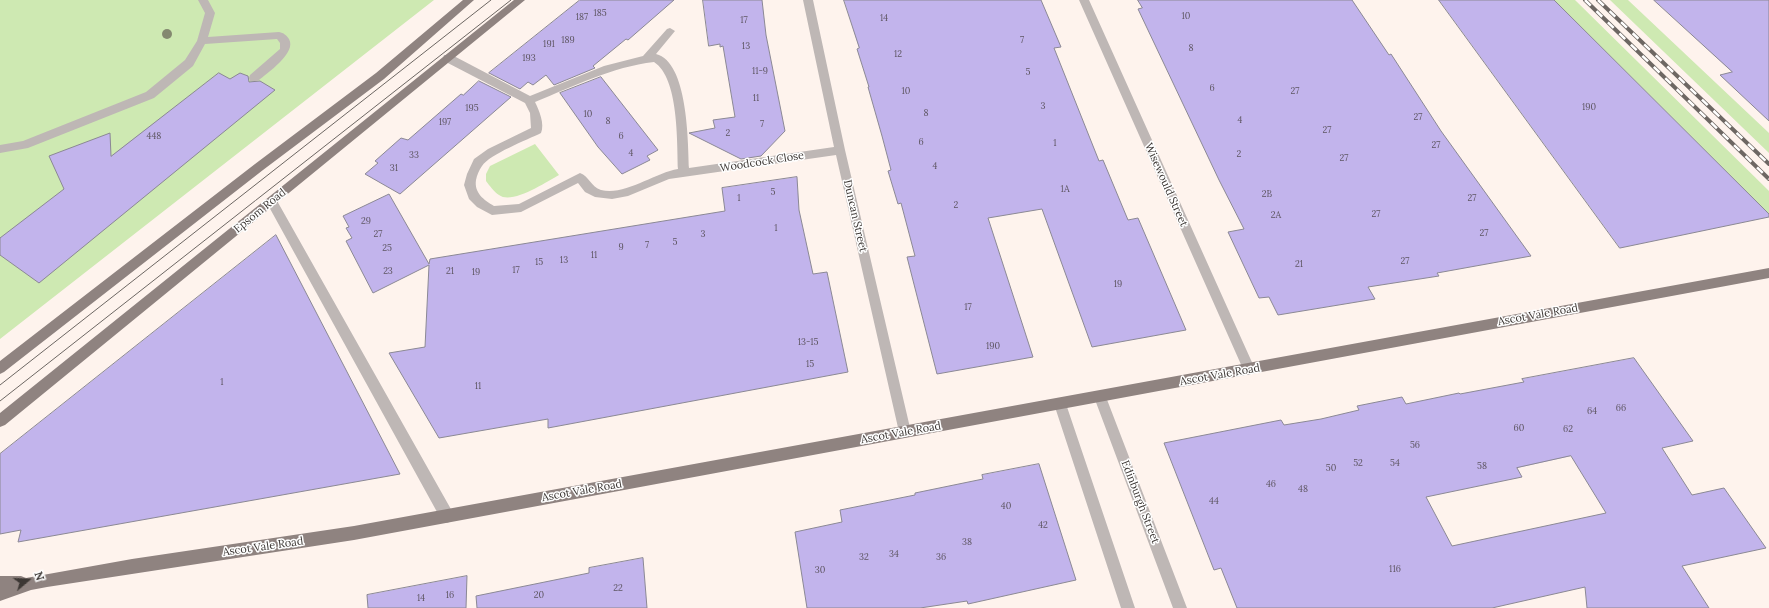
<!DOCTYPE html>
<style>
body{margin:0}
#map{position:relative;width:1769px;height:608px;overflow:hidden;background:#fef3ed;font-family:Lora,serif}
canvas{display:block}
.north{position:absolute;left:8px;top:560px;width:40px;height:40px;-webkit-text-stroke:3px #fff;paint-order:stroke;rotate:71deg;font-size:11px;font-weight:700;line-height:16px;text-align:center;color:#3c3734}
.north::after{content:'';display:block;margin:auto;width:14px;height:18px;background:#3c3734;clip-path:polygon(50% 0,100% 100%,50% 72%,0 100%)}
</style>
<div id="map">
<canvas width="1769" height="608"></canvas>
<div class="north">N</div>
</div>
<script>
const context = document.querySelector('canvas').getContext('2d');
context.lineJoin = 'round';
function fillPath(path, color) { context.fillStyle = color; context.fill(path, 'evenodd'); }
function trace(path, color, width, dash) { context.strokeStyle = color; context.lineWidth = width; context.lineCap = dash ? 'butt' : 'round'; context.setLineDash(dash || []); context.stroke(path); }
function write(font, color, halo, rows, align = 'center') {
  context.font = font + ' Lora,serif'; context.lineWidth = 3; context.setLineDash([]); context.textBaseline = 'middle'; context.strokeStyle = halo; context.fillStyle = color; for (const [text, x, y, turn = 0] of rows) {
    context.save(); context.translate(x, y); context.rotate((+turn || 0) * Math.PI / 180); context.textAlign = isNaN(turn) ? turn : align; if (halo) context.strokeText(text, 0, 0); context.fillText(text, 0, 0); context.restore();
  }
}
fillPath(new Path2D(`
 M0,0H434L0,339Z
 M1554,0H1575L1769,191V214Z
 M1610,0H1628L1769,133V153Z
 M535,144L559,175C546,182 512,205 499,195C494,192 490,186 486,181V174L490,166Z`), '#cee9b2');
const building = new Path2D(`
 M580,0H674L628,40L626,39L593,66L595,68L554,85L546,75L533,85L528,82L520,89L489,73Z
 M703,0H762L766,35L785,131L761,156L741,159L689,133L715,128L713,120L735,117L723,46L720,47V44L709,46Z
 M844,0H1041L1061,47L1054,48L1099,161L1103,160L1128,220L1138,218L1186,330L1092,347L1042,209L988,218L1033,357L937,374L907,257L915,256L901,203L898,204L888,171L891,170L882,136L868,87H869L857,49L859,48Z
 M1138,0H1352L1389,55L1391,54L1441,131L1531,256L1437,273L1439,276L1368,287L1375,299L1278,315L1269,297L1259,298L1228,232L1244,229L1219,180L1138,9L1142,8Z
 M1439,0H1554L1769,214V217L1620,248Z
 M1654,0H1769V121L1720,75L1732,72Z
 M219,73L230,79L240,73L248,76L249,82L260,81L275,90L39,283L0,255V238L64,189L49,156L110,133L111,156Z
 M601,77L658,150L647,156L650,160L622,174L598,147L560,93Z
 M479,81L511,97L400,194L365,174L378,163L375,161L401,138L408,140L461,94L463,95Z
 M797,177L799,210L813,274L827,272L848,372L548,428V419L439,438L389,353L425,347L429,265L373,293L346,241L352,238L346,228L349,227L343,216L389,194L429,264L430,259L725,211L722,188Z
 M276,235L400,474L18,542L21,530L0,534V454Z
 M1634,358L1693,441L1662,448L1692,495L1724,488L1766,548L1682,566L1709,608H1587L1585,587L1492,608H1237L1221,568L1214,570L1164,443L1281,420L1284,425L1321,419L1359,410L1357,406L1402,397L1406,404L1459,393L1460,394L1524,382L1522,379ZM1571,456L1606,513L1452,546L1426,497L1522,477L1517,468Z
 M1039,464L1076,580L968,604L967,601L920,608H807L795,532L842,522L840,510L915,495V493L983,479L982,475Z
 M643,558L647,608H477L476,596L589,573V568Z
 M467,576L466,608H368L367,595Z`);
fillPath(building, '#c2b4ec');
trace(building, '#8b8894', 1);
fillPath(new Path2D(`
 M198,0H208L215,13L208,37L279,32C284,33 286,35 289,39C297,53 267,73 258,81H250L249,78L250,75L280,49V43L277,39L205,44L193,66L154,98L28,148L0,153V145L23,141L146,92L185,60L197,41L205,13Z
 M803,0H813L845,150L911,432L910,436L905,438L900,436L899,432L836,155L669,179L628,196L612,199L595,197L585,192L578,183L521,212L492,215L477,207L469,199L464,185L467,174L474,159L488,149L531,128L530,113L525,103L444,61L443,58L444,55H452L530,96L604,66L643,56L667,29L670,28L675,31L656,54C688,62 688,141 689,168L834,147ZM654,62C679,78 677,142 678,169C654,173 625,196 601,190C591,187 589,176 580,173L519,204L494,206C484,200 474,193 476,180C477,175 479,170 482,166C490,154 527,140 541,133C545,124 539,110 535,102C574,86 612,67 654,62Z
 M1079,0H1089L1255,369L1253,373L1249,375L1245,373L1243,369Z
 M272,198L276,199L452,511L454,516L452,521L447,523L442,521L268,205L266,202L268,199Z
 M1100,391L1104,393L1106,397L1187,608H1173L1094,397L1096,393Z
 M1060,398L1065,400L1066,404L1135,608H1121L1054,404L1055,400Z`), '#beb7b5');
fillPath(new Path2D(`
 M463,0H474L384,79L263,170L4,372L0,374V361L255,164L376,73Z
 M514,0H525L5,425L0,427V413Z
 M1769,268V278L354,540L47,587L31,590L0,601V576H21L26,578L132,559L354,526Z`), '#8f8380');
trace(new Path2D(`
 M0,385L491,0
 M0,401L511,0`), '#6d6763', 1);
const rail = new Path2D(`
 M1585,0L1769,179
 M1598,0L1769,164`);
trace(rail, '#6d6763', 4);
trace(rail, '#fff', 2.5, [8]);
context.fillStyle = '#848970';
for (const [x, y] of [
 [167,34]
]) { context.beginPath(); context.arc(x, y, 5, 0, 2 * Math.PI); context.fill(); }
write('9px', '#5e5662', null, [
 ["185",600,13],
 ["10",1186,16],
 ["187",582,17],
 ["14",884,18],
 ["17",744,20],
 ["189",568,40],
 ["7",1022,40],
 ["191",549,44],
 ["13",746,46],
 ["8",1191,48],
 ["12",898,54],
 ["193",529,58],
 ["11-9",760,71],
 ["5",1028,72],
 ["6",1212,88],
 ["10",906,91],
 ["27",1295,91],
 ["11",756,98],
 ["3",1043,106],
 ["190",1589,107],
 ["195",472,108],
 ["8",926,113],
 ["10",588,114],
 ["27",1418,117],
 ["4",1240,120],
 ["8",608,121],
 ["197",445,122],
 ["7",762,124],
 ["27",1327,130],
 ["2",728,133],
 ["448",154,136],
 ["6",621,136],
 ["6",921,142],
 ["1",1055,143],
 ["27",1436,145],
 ["4",631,153],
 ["2",1239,154],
 ["33",414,155],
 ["27",1344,158],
 ["4",935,166],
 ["31",394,168],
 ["1A",1065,189],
 ["5",773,192],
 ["2B",1267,194],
 ["1",739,198],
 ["27",1472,198],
 ["2",956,205],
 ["27",1376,214],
 ["2A",1276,215],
 ["29",366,221],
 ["1",776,228],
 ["27",1484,233],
 ["27",378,234],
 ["3",703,234],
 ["5",675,242],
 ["7",647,245],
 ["9",621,247],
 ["25",387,248],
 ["11",594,255],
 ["13",564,260],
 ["27",1405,261],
 ["15",539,262],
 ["21",1299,264],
 ["17",516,270],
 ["23",388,271],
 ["21",450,271],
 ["19",476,272],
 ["19",1118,284],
 ["17",968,307],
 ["13-15",808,342],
 ["190",993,346],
 ["15",810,364],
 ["1",222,382],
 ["11",478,386],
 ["66",1621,408],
 ["64",1592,411],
 ["60",1519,428],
 ["62",1568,429],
 ["56",1415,445],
 ["52",1358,463],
 ["54",1395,463],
 ["58",1482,466],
 ["50",1331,468],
 ["46",1271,484],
 ["48",1303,489],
 ["44",1214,501],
 ["40",1006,506],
 ["42",1043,525],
 ["38",967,542],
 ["34",894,554],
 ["32",864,557],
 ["36",941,557],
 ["116",1395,569],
 ["30",820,570],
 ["22",618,588],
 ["16",450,595],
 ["20",539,595],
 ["14",421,598]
]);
write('11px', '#3c3734', '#fff', [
 ["Woodcock Close",762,162,-9],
 ["Wisewould Street",1166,185,66],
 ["Epsom Road",260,211,-39],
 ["Duncan Street",855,216,77],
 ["Ascot Vale Road",1538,315,-10],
 ["Ascot Vale Road",1220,375,-10],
 ["Ascot Vale Road",901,433,-10],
 ["Ascot Vale Road",582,491,-10],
 ["Edinburgh Street",1140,502,69],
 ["Ascot Vale Road",263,547,-8]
]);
</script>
